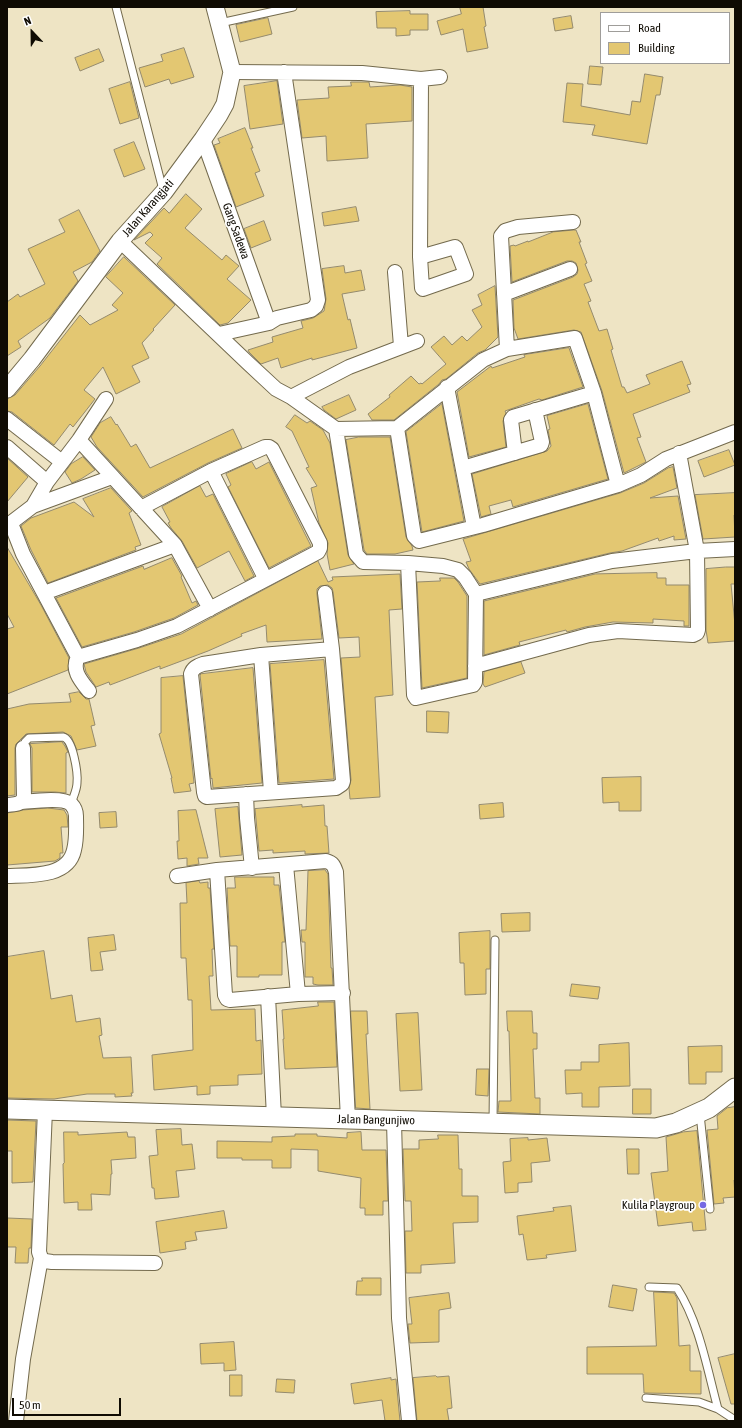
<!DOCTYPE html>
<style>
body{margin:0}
#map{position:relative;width:742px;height:1428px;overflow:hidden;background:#eee4c4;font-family:"Asap Condensed",sans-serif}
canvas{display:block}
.frame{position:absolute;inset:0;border:8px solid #0f0b03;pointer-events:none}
.legend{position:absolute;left:600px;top:12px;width:130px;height:52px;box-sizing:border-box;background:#fff;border:1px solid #9f9d9a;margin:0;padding:5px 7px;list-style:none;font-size:12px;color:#0f0b03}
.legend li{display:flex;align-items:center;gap:8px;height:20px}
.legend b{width:20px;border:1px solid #9f9d9a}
.north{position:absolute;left:12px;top:12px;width:40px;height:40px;-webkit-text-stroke:3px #fff;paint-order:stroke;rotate:338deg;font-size:11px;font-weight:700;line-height:16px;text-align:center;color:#0f0b03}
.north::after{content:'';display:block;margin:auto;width:14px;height:18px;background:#0f0b03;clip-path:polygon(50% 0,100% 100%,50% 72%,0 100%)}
.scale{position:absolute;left:12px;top:1398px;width:109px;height:18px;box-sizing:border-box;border:2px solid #0f0b03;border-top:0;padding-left:5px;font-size:12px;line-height:14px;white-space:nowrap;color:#0f0b03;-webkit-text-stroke:3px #fff;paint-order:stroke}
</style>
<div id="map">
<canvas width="742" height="1428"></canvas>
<div class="frame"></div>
<ul class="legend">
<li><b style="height:5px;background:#fff"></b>Road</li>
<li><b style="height:11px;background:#e3c772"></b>Building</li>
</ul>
<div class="north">N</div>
<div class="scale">50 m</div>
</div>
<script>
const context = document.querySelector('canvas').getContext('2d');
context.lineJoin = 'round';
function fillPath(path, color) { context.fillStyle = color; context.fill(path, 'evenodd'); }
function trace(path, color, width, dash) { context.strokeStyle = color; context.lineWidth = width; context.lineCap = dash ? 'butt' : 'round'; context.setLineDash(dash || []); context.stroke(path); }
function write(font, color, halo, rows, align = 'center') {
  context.font = font + ' "Asap Condensed",sans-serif'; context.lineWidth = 3.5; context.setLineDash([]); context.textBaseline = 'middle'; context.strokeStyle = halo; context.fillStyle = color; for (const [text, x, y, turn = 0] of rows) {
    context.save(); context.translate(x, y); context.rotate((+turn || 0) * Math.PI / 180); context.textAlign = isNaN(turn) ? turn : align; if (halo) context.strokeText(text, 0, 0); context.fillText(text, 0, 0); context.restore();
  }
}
const building = new Path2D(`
 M460,7H483L486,26L484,27L488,48L467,52L463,29L441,35L437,21L461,14Z
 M410,11V14H428V30H410V35L396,36V28H377L376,12Z
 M571,16L573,28L555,31L553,19Z
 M268,18L272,34L240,42L236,25Z
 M184,48L194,77L171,84L169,79L145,87L139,68L163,61L161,55Z
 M99,49L104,61L80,71L75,58Z
 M590,66L603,67L601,85L588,84Z
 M645,74L663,77L660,95H656L647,144L592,135L595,125L563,122L567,83L583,84L581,106L630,115L632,101L640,102Z
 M277,81L283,124L250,129L244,86Z
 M130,82L139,118L120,124L109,89Z
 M351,82H369L370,87L400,85L412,87V121L366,124L368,158L327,161L326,136L302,138L297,100L329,98L328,87L351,86Z
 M245,128L253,148H251L260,171L255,173L264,196L236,207L214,145L220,143L218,139Z
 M134,142L145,169L124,177L114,150Z
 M186,194L202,209L185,228L222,260L226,255L239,266L227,279L251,300L228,323L220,325L157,264L162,258L145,243L153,235L150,232L134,240L164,208L169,213Z
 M356,207L359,221L324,226L322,213Z
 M79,210L100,251L92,262L73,272L78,281L50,318L18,341L21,347L7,356V302L18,294L20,297L45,284L28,249L65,232L59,220Z
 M264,221L271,240L251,248L244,229Z
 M574,230H576L581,242H579L587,263L585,264L592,281L584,284L591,301L588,302L599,331L607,329L613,349L611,350L622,387H624L627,393L650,384L646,375L682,361L691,384L687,385L690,392L633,414L641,437L637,438L646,462L624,473L602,391L581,332L574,330L518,339L514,328L513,300L573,277L577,274L578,270L576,263L572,261H567L512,282L510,246L514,245L515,246L528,241V242L553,232Z
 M124,257L175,305L153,329L154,330L142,343L149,358L132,366L140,382L116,394L103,367L84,390L95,399L73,427L70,424L54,445L12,412L7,411V399L15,395L40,366L80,315L90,325L118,310L112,305L123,293L106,277Z
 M344,266L345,273L361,270L365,290L342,294L348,320L350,319L357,348L312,360V358L281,368L278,358L261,364L249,352L248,350L273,342L272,337L303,328L301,321L313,318L324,311L326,299L322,269Z
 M495,286L498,337L485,350L478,353L446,379L442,380L439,384L394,420H372L368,414L390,397L389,395L411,376L419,384L421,383L422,384L446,364L431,347L444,336L452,345L462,336L467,341L482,327L472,310L482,305L478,295Z
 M569,348L583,387L542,400L539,399L505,411L506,413L503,421L506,447L469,457L457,392L491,366L492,368L525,357L524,355Z
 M349,395L356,410L336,419L324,410L322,407Z
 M442,404L464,521L422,532L406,432Z
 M588,404L608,479L513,507L511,500L489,506L491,514L481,517L472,474L547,451L551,446L548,430L550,429L547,416Z
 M295,415L307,423L310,421L323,430L330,443L348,555L354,564L330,570L327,554L328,543L319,523L311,488L317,486L306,468L309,467L292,431L286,427Z
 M111,417L116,425L117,424L131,447L136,444L150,468L233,429L242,448L208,463L143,497L97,447L91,437L100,423Z
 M359,437H390L406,537L412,546L413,550L395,554H367L364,550L346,440Z
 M729,450L735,465L704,477L698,461Z
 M83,457L95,470L81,479L72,483L65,472L71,464Z
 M7,458L28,477L7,502Z
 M252,462L256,469L269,462L311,546L269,568L228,487L231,485L226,474Z
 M673,467L677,488L650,498L678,496L686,539L674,540V536L659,541L658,538L622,551L610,553L480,584L469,569L466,562L471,561L463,539L620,493L644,483L668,468Z
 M200,486L206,497L213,494L254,576L245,581L229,551L197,568L182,541L171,528L168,523L170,522L162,507Z
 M111,488L132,511L129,513L141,545L135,547L136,550L48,583L31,550L21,526L31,518L74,502L94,517L83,499Z
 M735,493V515H734L735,537L703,539L695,495Z
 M7,547L41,605L69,658L68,670L7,694V629L14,627L7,614Z
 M172,558L182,576L181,577L192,603L196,601L198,605L174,618L134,632L82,647L56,598L143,566L144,569Z
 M318,561L328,582L333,580L332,577L400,574L402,609L389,610L393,695L375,697L380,797L350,799L349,788L351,780L341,658L360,657L359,637L339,638L333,592L332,588L328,585L320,586L317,589V594L322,639L267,642L266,625L241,634L242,636L208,651L160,669V666L110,685L109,682L96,687L86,672L84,664L139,648L181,634Z
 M726,567H735V584H731L735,625V641L708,643L706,630V569Z
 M657,573V578H666V585H689V626H684V621L653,619V623L613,622L585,627L567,632L566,630L519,642L520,645L484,655V601L595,574Z
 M440,578H454L458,582L467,596V678L422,688L417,582L440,581Z
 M324,660L334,779L279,783L270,664Z
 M521,662L525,673L485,687L483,684L484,672Z
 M253,668L262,783L213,788L212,778L211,779L200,675L201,674Z
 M183,676L194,783L189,784L191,791L174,793L171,778H172L159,734L161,733V678Z
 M79,692L86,699H89L95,725L91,726L96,746L77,750L71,736L63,732L26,734L16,744L15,748V795L7,796V709L29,704L71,702L69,694Z
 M427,711L449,712L448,733L427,732Z
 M62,742L65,746L68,752L66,753V793L55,792H32V748L30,744Z
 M641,777V811H619V802L603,803L602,778Z
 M503,803L504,817L480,819L479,805Z
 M302,805V807L324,805L325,826H327L329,853L305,854V851L273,853V850L259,851L255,809Z
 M238,807L242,855L220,857L215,809Z
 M48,808L64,810L67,815L68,827H61L63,853H60V858L55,861L7,865V813L23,810Z
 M196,810L208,858H198L199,864L187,866V858L178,859L177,841H179L178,811Z
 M116,812L117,827L100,828L99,813Z
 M325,870L328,874L331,968H332L333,985H318L313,984V977H305V942H302L301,930H306L308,871Z
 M235,877H274V885H279L285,942H282V975H259V977H237V946H230L227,888H235Z
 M199,881L200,883L208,882V888H210L214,949H212L213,976H209L211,1010L255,1009L256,1041L261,1040L262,1074L238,1075V1085L210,1086V1094L197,1095V1086L154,1090L152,1055L193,1050L192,1000H188L186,958H181L180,903H187L186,883Z
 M530,913V931L502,932L501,914Z
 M490,931V969H486V994L465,995L464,963H460L459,933Z
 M114,935L116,950L100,952L103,970L91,971L88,938Z
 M44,951L51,999L72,995L76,1022L100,1018L102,1035L99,1036L103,1058L131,1057L133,1093H131L132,1096L115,1097V1094H87L54,1099L7,1098V957Z
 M572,984L600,987L598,999L570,996Z
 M318,1002H334L337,1067L285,1069L283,1039H284L282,1010L318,1006Z
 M351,1011H367L368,1034H366L370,1109L356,1108Z
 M507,1011H532L533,1033H537V1049H533L535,1098H540V1114L498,1112L499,1101H511L509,1031H508Z
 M418,1013L422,1090L400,1091L396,1014Z
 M629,1043L630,1086L599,1087V1107H582V1093L566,1094L565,1070H581V1062H599V1045Z
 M722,1046V1072H706V1084H689L688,1047Z
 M477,1069H489L488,1096L476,1095Z
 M633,1089H651V1114H633Z
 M735,1107V1180H734L735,1197L723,1198L724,1203L714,1204L707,1130L718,1129L717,1116L727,1108Z
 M7,1120L36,1121L33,1182L12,1183V1151H7Z
 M181,1129L182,1145L192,1144L195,1169L176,1171L179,1197L155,1199L154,1188H152L149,1156L158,1155L156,1130Z
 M697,1131L706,1230L693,1231L692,1222L658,1226L651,1173L668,1171L666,1137L683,1132Z
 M64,1132H78V1135L127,1132L128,1137H135L136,1158L111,1160L112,1174H111L110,1195L91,1194L92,1210H78V1202L64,1203L63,1164L64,1163Z
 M361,1132L362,1150H386L388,1201H383V1215H365V1208H360L361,1178L318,1171V1150L291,1149V1168H272V1160H242V1158H217V1141L272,1142V1137L295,1136V1134H317V1136L347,1138V1133Z
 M438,1135H458L459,1169H462V1196H478V1222L453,1223L455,1263L421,1265V1273H406L405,1231H412L411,1201H405L403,1149H419V1140L438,1139Z
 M528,1138V1140L547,1138L550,1161L531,1163L532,1182L518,1183V1192L505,1193L503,1162L511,1161L510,1139Z
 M627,1149H639V1174H628Z
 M571,1206L576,1251L546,1255L547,1258L527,1260L523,1234L519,1235L517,1216L554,1211L553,1208Z
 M224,1211L227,1228L195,1232L197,1240L185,1242L186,1249L160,1253L156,1222Z
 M7,1218L32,1219L31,1248H29L28,1263H15L16,1247H7Z
 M362,1278H381V1295H356L357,1281H362Z
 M613,1285L637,1289L633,1311L609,1307Z
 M654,1292L674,1293L677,1298L679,1346L690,1345V1371H701V1394L644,1393L643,1374H587V1347L656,1346Z
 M449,1293L451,1308L439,1310V1342L410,1343L408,1324H412L409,1298Z
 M234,1342L236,1370L224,1371V1363L201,1364L200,1344Z
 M735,1354V1404H731L718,1358Z
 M230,1375H242V1396H230Z
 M436,1376L437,1377L449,1376L452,1408L447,1409L449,1421H417L413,1378Z
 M391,1378V1380L396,1379L400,1421H385L382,1400L354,1404L351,1384Z
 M277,1379L295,1380L294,1393L276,1392Z`);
fillPath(building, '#e3c772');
trace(building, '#948a6d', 1);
const service = new Path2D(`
 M116,7L163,190
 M220,23L293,7
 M23,748L25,742L29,738L63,737C73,739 78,773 77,783C77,790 73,797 71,804
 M700,1114L710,1209
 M493,1123L495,940
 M649,1287L677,1288C700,1324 707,1369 718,1409
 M646,1398L699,1402L718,1409L735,1420`);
const minor = new Path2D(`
 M232,72L362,73L421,79L440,77
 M203,139L269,323
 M120,241L248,363L276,389L291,397L336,429L356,554L363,562L408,563L443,566L458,570L465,577L476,594L612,561L697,551L735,549
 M420,257L455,247L456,248L466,274L423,289L422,288L420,257L421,79
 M395,272L401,346
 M504,294L570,269
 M219,334L269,323L277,318L311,310L316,306L318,300L284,72
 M507,349L501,236L505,231L518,227L573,222
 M447,387L474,527
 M291,397L349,367L417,341
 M7,419L62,462
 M397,428L414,536L419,541L483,525L618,485L641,475L666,459L735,432
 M336,429L397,428L483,360L507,349L575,338L594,393L618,485
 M79,440L175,545L210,609
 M7,447L47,482
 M515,453L511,420L513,417L594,393
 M463,468L541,445L542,442L535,410
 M211,471L265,578
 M33,506L47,482L79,440L106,399
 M408,563L414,695L416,698L473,685L475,682L476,594
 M44,593L175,545
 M325,593L332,649L343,781L342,784L336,788L207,797L205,796L204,792L191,674C193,668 197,666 203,664L261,655L332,649
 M261,655L271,792
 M78,657L137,640L177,626L318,552L320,548V543L272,449L269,447H265L211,471L141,508
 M78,657L23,554L12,526V522L33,506L112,477
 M78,657C71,670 81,681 89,691
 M475,666L589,635L618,631L693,635L697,633L698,630L697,551L679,453
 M246,794L247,818L252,868
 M7,805C15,804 21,805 24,797L23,748
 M217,870L225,995L227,999L230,1000L298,994L286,865
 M7,876C29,875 68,878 74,850C77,839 76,827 76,816C76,812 74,807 71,804C63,797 33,801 22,802
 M177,876L217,870L326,861C333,863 334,866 336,872L348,1120
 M298,994L343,993
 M268,996L274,1117
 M45,1110L39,1252L41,1258L45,1261L52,1262L155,1263
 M394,1121L399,1318L409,1421
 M16,1421L23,1359L41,1258`);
const tertiary = new Path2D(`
 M7,389L32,359L120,241L164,192L203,139L219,115L225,104L232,72L215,7`);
const secondary = new Path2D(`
 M7,1109L656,1128L676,1123L709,1108L735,1088`);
trace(service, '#736a4d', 9);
trace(minor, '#736a4d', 16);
trace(tertiary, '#736a4d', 19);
trace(secondary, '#736a4d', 21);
trace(service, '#fff', 7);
trace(minor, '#fff', 14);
trace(tertiary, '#fff', 17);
trace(secondary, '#fff', 19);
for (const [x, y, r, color] of [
 [703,1205,4,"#7569e4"]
]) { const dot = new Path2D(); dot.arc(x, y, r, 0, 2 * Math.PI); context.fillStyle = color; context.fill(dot); trace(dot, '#fff', 1.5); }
write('12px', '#0f0b03', '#fff', [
 ["Jalan Karangjati",148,208,-49],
 ["Gang Sadewa",236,231,70],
 ["Jalan Bangunjiwo",376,1120,1]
]);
write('12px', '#0f0b03', '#fff', [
 ["Kulila Playgroup",695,1205]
], 'right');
</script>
